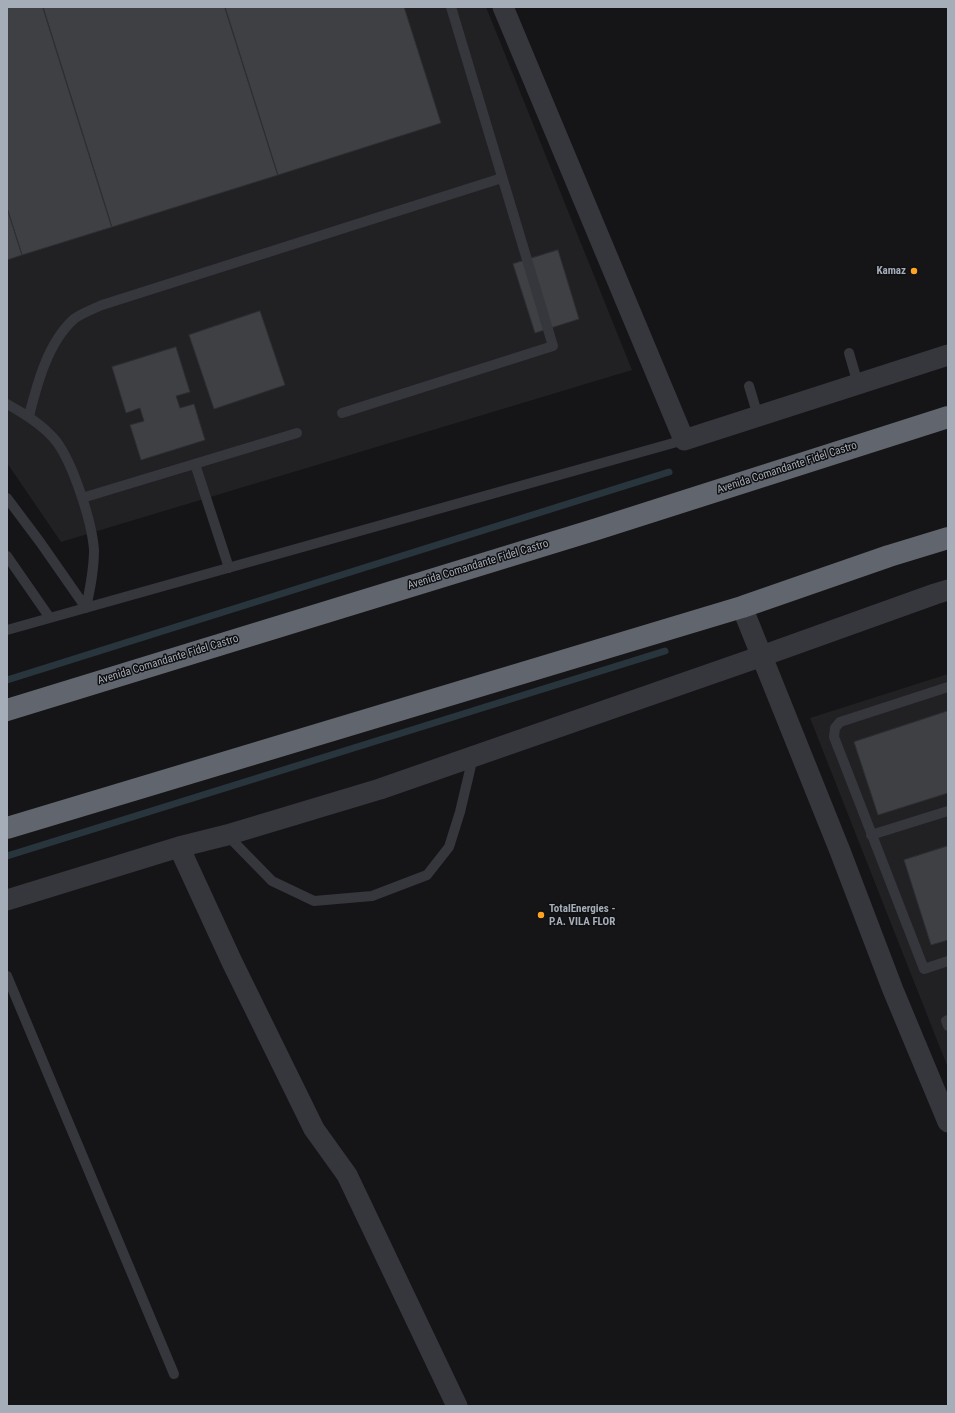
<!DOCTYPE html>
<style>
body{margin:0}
#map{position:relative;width:955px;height:1413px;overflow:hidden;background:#151517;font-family:"Roboto Condensed",sans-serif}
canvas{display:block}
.frame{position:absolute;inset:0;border:8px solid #a5adb8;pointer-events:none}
</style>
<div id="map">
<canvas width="955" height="1413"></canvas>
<div class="frame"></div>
</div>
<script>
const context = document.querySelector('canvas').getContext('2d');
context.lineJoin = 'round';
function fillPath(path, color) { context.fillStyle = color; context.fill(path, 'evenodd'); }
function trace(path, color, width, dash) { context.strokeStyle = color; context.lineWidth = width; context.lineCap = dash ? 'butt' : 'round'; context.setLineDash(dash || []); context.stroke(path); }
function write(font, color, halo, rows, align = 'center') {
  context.font = font + ' "Roboto Condensed",sans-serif'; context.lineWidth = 3; context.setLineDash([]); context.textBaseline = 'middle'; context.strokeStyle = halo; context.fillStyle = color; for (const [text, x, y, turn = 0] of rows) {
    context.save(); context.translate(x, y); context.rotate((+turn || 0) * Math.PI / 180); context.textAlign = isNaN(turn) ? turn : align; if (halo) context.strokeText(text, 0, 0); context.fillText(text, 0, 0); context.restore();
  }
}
fillPath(new Path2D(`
 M7,7H486L632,370L61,542L7,463Z
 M948,674V1068L810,718Z`), '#212124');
trace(new Path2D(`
 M7,680L669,472
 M7,856L665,651`), '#29353c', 7);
const building = new Path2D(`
 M7,7H43L112,227L22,255L7,208Z
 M43,7H225L278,175L112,227Z
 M225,7H404L441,123L278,175Z
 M7,208L22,255L7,260Z
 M558,250L579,319L535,333L513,264Z
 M260,311L285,385L214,409L189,335Z
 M176,347L190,392L176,396L180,408L194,404L205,440L141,460L130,425L144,421L140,408L126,413L112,367Z
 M948,711V793L878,815L854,742Z
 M948,846V940L931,945L904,860Z`);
fillPath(building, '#3e4044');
trace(building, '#2e2f33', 1);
trace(new Path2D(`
 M849,353L858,384
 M749,386L758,416
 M7,404C25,414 43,425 56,441C73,463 92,522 94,550C94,570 90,589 86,608
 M342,413L553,346L451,7
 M29,416C37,384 48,342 74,319C82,313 93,309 102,305L502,178
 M195,464L229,568
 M7,498L40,542L86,608
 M82,498L297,433
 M7,556L50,618
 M7,630L684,440
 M948,687L840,722L835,728L834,737L924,969L948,961
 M227,835L272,881L314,901L372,896L427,875L449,847L460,812L473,757
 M871,835L948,811
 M7,976L174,1374
 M948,1020L946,1021L948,1026`), '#35373c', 10);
trace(new Path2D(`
 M503,7L684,440L948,355
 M742,607L840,851L893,990L948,1122
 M179,847L232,962L314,1129L347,1175L457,1406
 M7,900L179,847L227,835L380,789L762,656L935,594L948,590`), '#35373c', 21);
trace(new Path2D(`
 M7,710L597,529L948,417
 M7,828L742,607L889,556L948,538`), '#61656e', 22);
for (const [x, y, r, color] of [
 [914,271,4,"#ffa324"],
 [541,915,4,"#ffa324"]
]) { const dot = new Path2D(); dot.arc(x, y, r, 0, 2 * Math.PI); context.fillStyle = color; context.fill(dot); trace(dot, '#101012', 1.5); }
write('bold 11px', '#a5adb8', '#101012', [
 ["Kamaz",906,271],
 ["TotalEnergies -",549,909,"left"],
 ["P.A. VILA FLOR",549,922,"left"]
], 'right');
write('11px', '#a5adb8', '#101012', [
 ["Avenida Comandante Fidel Castro",787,468,-18],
 ["Avenida Comandante Fidel Castro",478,565,-17],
 ["Avenida Comandante Fidel Castro",168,660,-17]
]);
</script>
